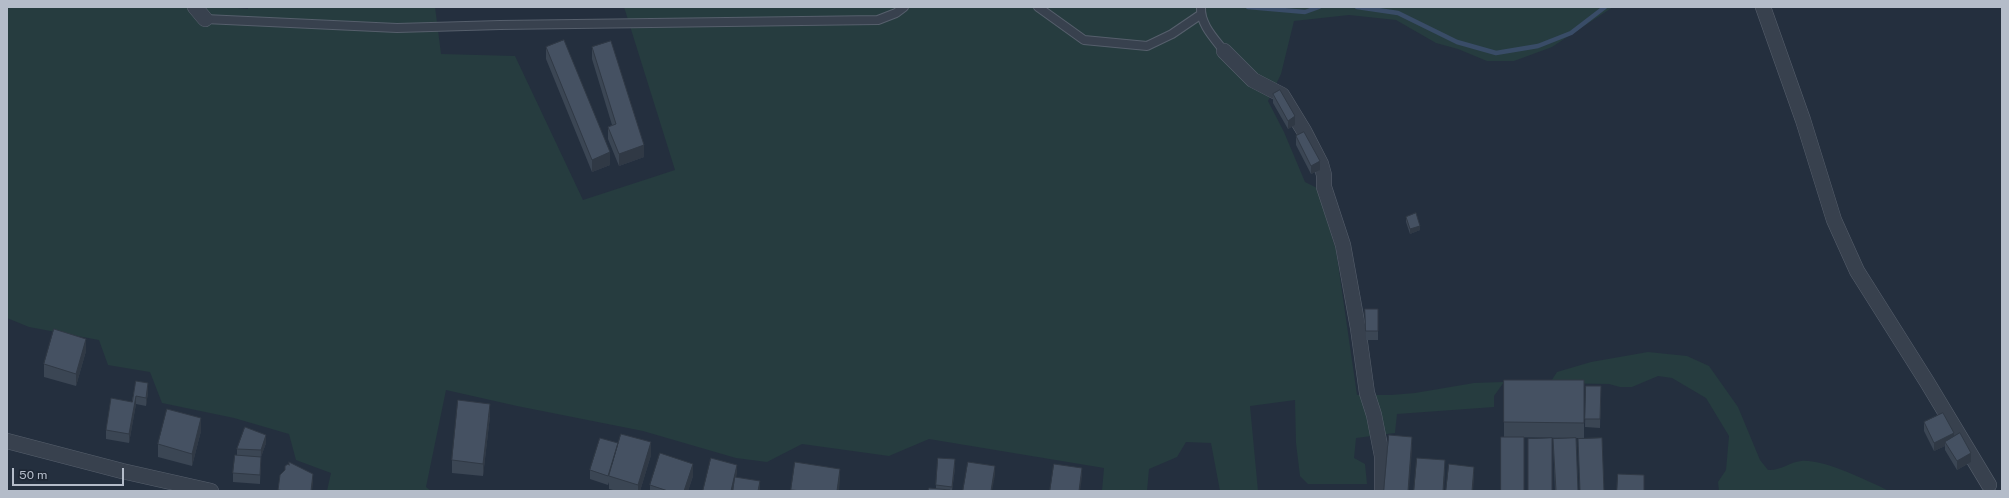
<!DOCTYPE html>
<style>
body{margin:0}
#map{position:relative;width:2009px;height:498px;overflow:hidden;background:#242f3e;font-family:"Public Sans",sans-serif}
canvas{display:block}
.frame{position:absolute;inset:0;border:8px solid #b4bcc9;pointer-events:none}
.scale{position:absolute;left:12px;top:468px;width:112px;height:18px;box-sizing:border-box;border:2px solid #b4bcc9;border-top:0;padding-left:5px;font-size:12px;line-height:14px;white-space:nowrap;color:#b4bcc9;-webkit-text-stroke:3px #1d2633;paint-order:stroke}
</style>
<div id="map">
<canvas width="2009" height="498"></canvas>
<div class="frame"></div>
<div class="scale">50 m</div>
</div>
<script>
const context = document.querySelector('canvas').getContext('2d');
context.lineJoin = 'round';
function fillPath(path, color) { context.fillStyle = color; context.fill(path, 'evenodd'); }
function trace(path, color, width, dash) { context.strokeStyle = color; context.lineWidth = width; context.lineCap = dash ? 'butt' : 'round'; context.setLineDash(dash || []); context.stroke(path); }
fillPath(new Path2D(`
 M7,7H227L248,9V7H435L441,54L515,56L583,200L675,170L624,7H1613L1552,47L1514,61H1487L1458,49L1436,43L1396,20L1349,15L1294,21L1281,74L1268,101L1284,132L1305,182L1317,188L1336,250L1357,395H1391L1415,393L1474,383L1504,382L1494,396V407L1397,414L1395,433L1356,438L1354,458L1365,464L1367,484H1308L1300,476L1296,443L1295,400L1250,406L1258,491H1220L1211,443L1186,442L1177,457L1149,469L1147,491H1102L1104,468L929,439L889,456L802,444L767,462L736,458L643,431L517,406L446,390L426,487L431,491H327L331,473L296,460L289,434L234,418L162,403L150,372L108,365L99,340L29,327L7,318Z
 M1648,352L1687,356L1709,366L1738,407L1760,460L1768,470C1780,471 1790,462 1801,461C1824,459 1868,481 1889,491H1719L1718,482L1726,470L1729,436L1706,398L1672,378L1658,376L1632,387H1620L1609,384L1550,383L1557,372L1591,362Z`), '#263c3f');
trace(new Path2D(`
 M1248,7L1305,12L1319,7
 M1357,7L1398,13L1457,42L1496,53L1538,46L1571,33L1605,7`), '#394c67', 4.5);
const service = new Path2D(`
 M1038,7L1084,40L1147,46L1172,34L1200,15
 M1201,7C1200,24 1214,38 1224,51
 M205,19L397,28L500,25L878,20L896,13L904,7`);
const minor = new Path2D(`
 M195,7L205,19
 M1763,7L1803,120L1834,220L1857,271L1927,382L1989,485
 M1224,51L1253,80L1282,95L1304,131L1321,164L1324,175V187L1343,245L1358,328L1367,393L1374,415L1382,456V491
 M7,441L122,471L211,491`);
trace(service, '#565f6c', 10);
trace(minor, '#565f6c', 16);
trace(service, '#38414e', 8);
trace(minor, '#38414e', 15);
fillPath(new Path2D(`
 M546,47L610,165L592,172L546,59Z
 M592,47L644,157L619,166L608,139V127L612,125L592,59Z
 M1273,94L1295,125L1288,129L1273,103Z
 M1296,136L1320,170L1311,174L1296,145Z
 M1406,217L1420,230L1410,234L1406,222Z
 M1365,309H1378V340H1366Z
 M86,351L76,386L44,377V364Z
 M1504,380H1584V438H1576L1578,491H1555L1553,439L1569,438L1504,437Z
 M136,381L148,392L146,406L136,404L129,443L106,439V430L132,402Z
 M1586,386H1601L1600,428L1585,427Z
 M490,416L483,476L452,473V460Z
 M1924,422L1954,436L1971,462L1957,470L1945,450V446L1934,451L1924,431Z
 M201,431L192,466L158,457V444Z
 M266,443L261,457L260,484L233,482V473L237,455V449Z
 M651,455L640,491H617L609,489V482L608,485L590,479V470Z
 M955,468L952,491H928L936,489V485Z
 M693,476L688,491H650V485Z`), '#3b4654');
fillPath(new Path2D(`
 M1295,116V125L1288,129V121Z
 M644,145V157L619,166V154Z
 M610,152V165L592,172V160Z
 M1320,161V170L1311,174V166Z
 M1420,226V230L1410,234V229Z
 M86,339V351L76,386V374Z
 M148,383V392L146,406V398Z
 M136,396V404L129,443V434Z
 M490,404V416L483,476V464Z
 M201,418V431L192,466V454Z
 M1954,433V441L1945,442V446L1934,451V443Z
 M266,435V443L261,457L260,484L261,450Z
 M1412,437V450L1409,491H1408Z
 M651,442V455L640,491H638V485Z
 M1971,453V462L1957,470V461Z
 M955,459V468L952,491V487Z
 M1445,460V473L1444,491H1443Z
 M693,464V476L688,491H684Z
 M737,465V474L733,491H731Z
 M995,466V475L992,491H991Z
 M1474,467V479L1473,491H1472Z
 M1082,468V477L1080,491H1079Z
 M840,469V481L839,491H837Z
 M313,474V483L312,491H311Z
 M760,481V491H758Z`), '#303945');
const building = new Path2D(`
 M564,40L610,152L592,160L546,47Z
 M611,41L644,145L619,154L608,127L616,124L592,47Z
 M1280,90L1295,116L1288,121L1273,94Z
 M1304,132L1320,161L1311,166L1296,136Z
 M1416,213L1420,226L1410,229L1406,217Z
 M1365,309H1378V331H1366Z
 M54,329L86,339L76,374L44,364Z
 M1504,380H1584V423L1504,422Z
 M136,381L148,383L146,398L136,396L129,434L106,430L111,398L132,402Z
 M1586,386H1601L1600,419H1585Z
 M458,400L490,404L483,464L452,460Z
 M167,409L201,418L192,454L158,444Z
 M1943,413L1954,433L1934,443L1924,422Z
 M245,427L266,435L261,450L237,449Z
 M1960,433L1971,453L1957,461L1945,442Z
 M621,434L651,442L638,485L609,476Z
 M1389,435L1412,437L1408,491H1384Z
 M1501,437H1524V491H1501Z
 M600,438L618,443L608,476L590,470Z
 M1552,438V491H1528V439Z
 M1576,438L1578,491H1556L1553,439Z
 M1602,438L1604,491H1580L1578,439Z
 M660,453L693,464L684,491H668L650,485Z
 M235,455L261,457L260,475L233,473Z
 M711,458L737,465L731,491H703Z
 M938,458L955,459L952,487L936,485Z
 M1417,458L1445,460L1443,491H1414Z
 M289,462L313,474L311,491H284L278,490L280,475L285,470V466L288,464L289,465Z
 M795,462L840,469L837,491H802L791,490Z
 M968,462L995,466L991,491H963Z
 M1054,464L1082,468L1079,491H1050Z
 M1449,464L1474,467L1472,491H1446Z
 M1618,474L1644,475V491H1617Z
 M735,477L760,481L758,491H733Z
 M929,488L950,490V491H928Z`);
fillPath(building, '#455162');
trace(building, '#303945', 1);
</script>
